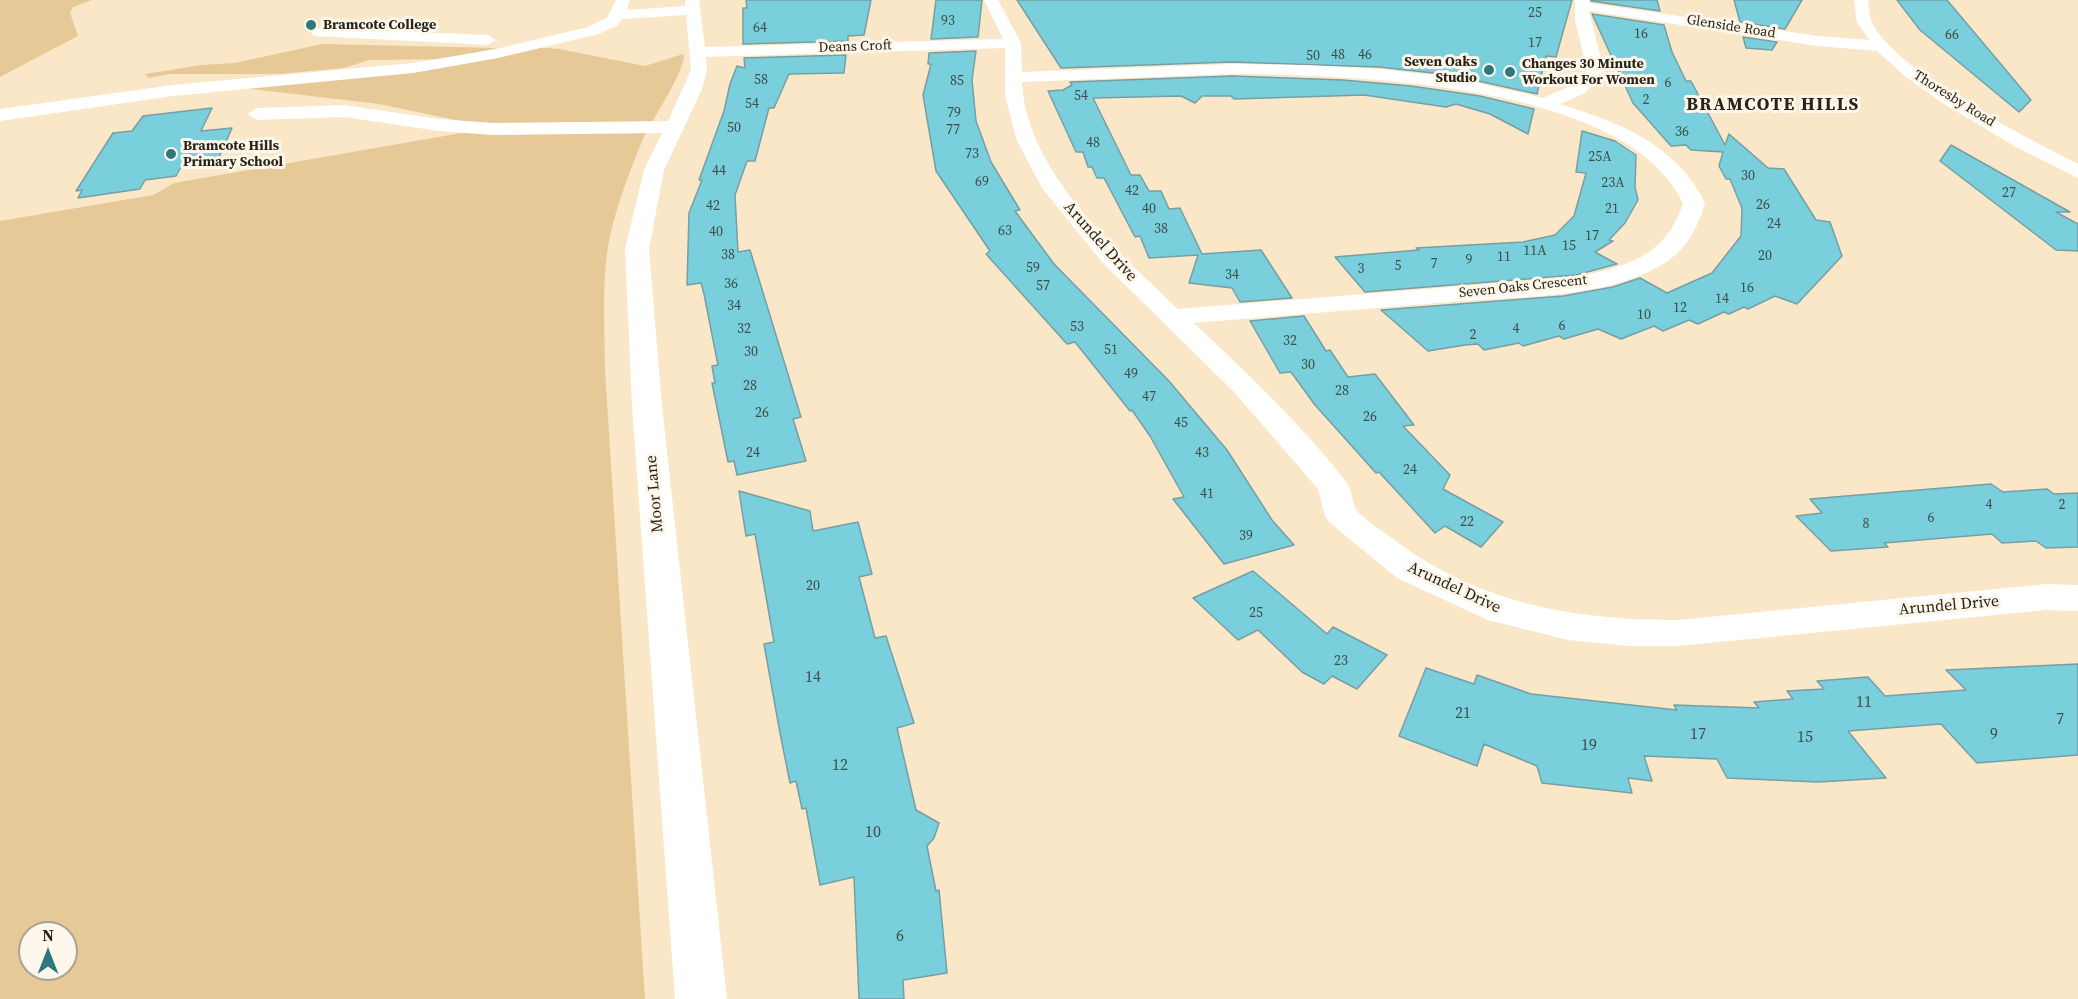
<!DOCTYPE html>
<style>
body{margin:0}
#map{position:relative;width:2078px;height:999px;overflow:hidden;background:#fae7c8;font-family:"Source Serif 4",serif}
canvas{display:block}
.north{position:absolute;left:18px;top:921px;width:60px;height:60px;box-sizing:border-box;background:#fdf6ea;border:2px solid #a9a296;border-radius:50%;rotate:0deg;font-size:16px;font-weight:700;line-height:24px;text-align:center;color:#2a2317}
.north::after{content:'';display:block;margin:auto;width:21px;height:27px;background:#2e7680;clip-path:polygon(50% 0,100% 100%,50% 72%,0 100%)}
</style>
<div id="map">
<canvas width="2078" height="999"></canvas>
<div class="north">N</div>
</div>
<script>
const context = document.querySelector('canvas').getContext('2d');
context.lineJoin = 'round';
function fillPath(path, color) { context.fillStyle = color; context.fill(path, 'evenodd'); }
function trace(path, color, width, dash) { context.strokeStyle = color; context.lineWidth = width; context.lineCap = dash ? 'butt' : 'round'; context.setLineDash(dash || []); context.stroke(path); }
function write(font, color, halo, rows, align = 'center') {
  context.font = font + ' "Source Serif 4",serif'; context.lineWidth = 6; context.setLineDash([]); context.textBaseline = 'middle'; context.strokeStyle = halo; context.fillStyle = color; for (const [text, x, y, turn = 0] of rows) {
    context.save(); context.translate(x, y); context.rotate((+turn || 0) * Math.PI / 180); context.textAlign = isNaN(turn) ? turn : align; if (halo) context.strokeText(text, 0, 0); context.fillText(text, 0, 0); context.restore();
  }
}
fillPath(new Path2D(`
 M0,0H92L73,7L70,13L78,36L0,77Z
 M322,44L497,48L451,59L369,60L344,68L279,74H170L149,78L145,74L201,65L235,63Z
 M533,47L559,49L645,66L683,54L684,58C675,90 654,114 641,144C629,173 617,205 610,236C601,279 605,326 605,370L645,999H0V221L153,195L174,183L473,131L460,121L379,104L243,88ZM30,933H66V969H30Z`), '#e6c997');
const building = new Path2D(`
 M746,0H871L864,35L848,36V41L743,44V8H747Z
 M936,0H982L978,37L931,39Z
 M1017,0H1572L1556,57L1546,56L1537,94L1451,75L1379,67L1232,62L1061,68Z
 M1591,0H1657L1660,11L1591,1Z
 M1734,0H1802L1785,29L1740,22Z
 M1897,0H1947L2031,100L2019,112L1920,30Z
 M1592,14L1664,25L1672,52L1686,81H1691L1725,145L1729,134L1768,168L1784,169L1816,220L1830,222L1842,256L1797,304L1775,296L1748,309L1744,307L1729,314L1724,312L1698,324L1689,320L1663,331L1654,326L1621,339L1598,329L1564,339L1559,336L1523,346L1519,343L1484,350L1478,344L1465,345L1428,351L1381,310L1563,296L1613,287L1640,278L1667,293L1712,273L1741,236L1742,208L1730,179H1726L1719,166L1723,152L1691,150L1686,145L1671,146L1633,103Z
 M1743,37L1777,42L1772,50L1746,48Z
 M976,51L972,80L976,121L991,162L1020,210L1015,211L1054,264L1169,381L1227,450L1272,520L1294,545L1224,564L1173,499L1184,497L1150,436L1132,410L1130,411L1075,342L1067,344L986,254L990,251L936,171L923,95L931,64H928L929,53Z
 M846,55L844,73L789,74L774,108H769L755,161H747L735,195L738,252L750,250L801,417L793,419L806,461L737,475L734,461L728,462L712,383H715L712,366L718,365L704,294L701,283L687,285L689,213L702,180H699L724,111L730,84L737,66L745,68L744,58Z
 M1232,76L1343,80L1411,86L1480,96L1534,109L1528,134L1490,114L1456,104L1446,107L1364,95L1234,99L1231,96H1202L1195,103L1181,96L1093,98L1131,175H1140L1149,191H1161L1169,209L1180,208L1202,254L1261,250L1292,298L1240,302L1232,288L1189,283L1198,255L1149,258L1140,236L1135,237L1104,178H1097L1092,167H1088L1083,152H1076L1048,91L1063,90L1072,85L1070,82Z
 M212,108L201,131L232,128L217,162L181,167L176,176L145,180L140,189L78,198L82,190L76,191L113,133L132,131L143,116Z
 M1582,131L1615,141L1636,155L1635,187L1638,200L1625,223L1609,240L1613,241L1595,252L1617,264L1576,275L1365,292L1335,257L1419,250L1416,248L1523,242L1555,235L1574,216L1586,173L1576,172Z
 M1951,145L2070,212H2056L2078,224V251L2056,250L1940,161Z
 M1304,316L1326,351L1330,350L1348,377L1375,374L1414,425L1403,426L1450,475L1443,489L1503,522L1481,547L1445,526L1435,533L1379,472L1376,473L1315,405L1291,372L1280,373L1250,321Z
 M1991,484L2003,492L2047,489L2054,494L2078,493V547L2046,548L2036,541L2002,543L1992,534L1884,543L1888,547L1831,551L1796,516L1822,513L1810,499Z
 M739,491L810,511L813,531L858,522L872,574L859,577L875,638L886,636L914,723L897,728L916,810L939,823L934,838L927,846L936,891L939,890L947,973L903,980L904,999H859L854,877L820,885L806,808L802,809L796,781L790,783L780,733L764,644L774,642L755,534L746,536Z
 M1253,571L1327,634L1333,627L1387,655L1357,689L1332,676L1324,684L1302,672L1258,630L1238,640L1193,598Z
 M2078,664V755L1977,763L1941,724L1848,731L1886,778L1818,782L1727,778L1717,759L1644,756L1652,781L1628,778L1632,793L1542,783L1537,766L1484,744L1477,766L1399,736L1426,668L1474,684L1477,675L1531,694L1677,710L1674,705L1759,708L1754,702L1793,699L1787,691L1824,689L1817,681L1868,677L1885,696L1966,690L1946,670Z`);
fillPath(building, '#7acfdc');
trace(building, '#769fa5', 1.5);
fillPath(new Path2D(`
 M616,0H630L627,10L685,6V0H699L705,47L1003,39L984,0H998L1021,43L1022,72L1232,64L1306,65L1379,69L1451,77L1543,98L1573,85L1587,70L1575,20V0H1589V3L1818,36L1870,40L1857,23L1854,0H1868C1869,7 1869,16 1872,22C1894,71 2029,139 2078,164V178L2016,147L1941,102L1906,77L1877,51L1818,46L1589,11L1604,71L1585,93L1560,104C1620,123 1676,144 1705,203C1697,231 1684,253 1658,267C1601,298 1526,296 1462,301C1373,308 1283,316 1194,323C1246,372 1300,423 1345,480C1353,489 1351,505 1359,513C1368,522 1381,530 1392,538C1476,603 1573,620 1678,620L2047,584L2078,585V611L2047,610L1678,646H1630L1568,640L1488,620L1397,578L1330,523L1325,516L1318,489L1234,392L1102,262L1042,188L1017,141L1005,96V48L706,57L707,70L702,89L664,170L649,249L662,406L727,999H675L632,406L625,249L644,170L662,133L493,135L439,131L344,117L257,120L248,114L257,108L344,105L439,119L493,123L668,121L691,70L686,15L622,19L618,25L599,34L498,58L413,73L173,96L0,121V109L173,85L413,63L496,49L588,27L607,18ZM1232,74C1348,75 1627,82 1683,203C1666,257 1627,266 1576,277L1178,309C1118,251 1026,172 1022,82Z
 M319,28L488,35L496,40L488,45L314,36L311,33L314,30Z`), '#fff');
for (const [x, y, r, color] of [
 [311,25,6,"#2e7680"],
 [1489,70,6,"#2e7680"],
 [1510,72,6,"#2e7680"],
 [171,154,6,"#2e7680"]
]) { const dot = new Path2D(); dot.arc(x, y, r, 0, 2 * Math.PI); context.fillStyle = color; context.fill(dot); trace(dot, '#fdf6ea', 2); }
write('14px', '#3e4e48', null, [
 ["25",1535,13],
 ["93",948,21],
 ["64",760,28],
 ["16",1641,34],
 ["66",1952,35],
 ["17",1535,43],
 ["48",1338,55],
 ["46",1365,55],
 ["50",1313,56],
 ["58",761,80],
 ["85",957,81],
 ["6",1668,83],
 ["54",1081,96],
 ["2",1646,100],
 ["54",752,104],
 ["79",954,113],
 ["50",734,128],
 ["77",953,130],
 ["36",1682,132],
 ["48",1093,143],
 ["73",972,154],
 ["25A",1600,157],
 ["44",719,171],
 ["30",1748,176],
 ["69",982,182],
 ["23A",1613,183],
 ["42",1132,191],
 ["27",2009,193],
 ["26",1763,205],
 ["42",713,206],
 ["40",1149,209],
 ["21",1612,209],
 ["24",1774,224],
 ["38",1161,229],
 ["63",1005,231],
 ["40",716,232],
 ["17",1592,236],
 ["15",1569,246],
 ["11A",1535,251],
 ["38",728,255],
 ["20",1765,256],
 ["11",1504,257],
 ["9",1469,260],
 ["7",1434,264],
 ["5",1398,266],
 ["59",1033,268],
 ["3",1361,269],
 ["34",1232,275],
 ["36",731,284],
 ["57",1043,286],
 ["16",1747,288],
 ["14",1722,299],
 ["34",734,306],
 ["12",1680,308],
 ["10",1644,315],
 ["6",1562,326],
 ["53",1077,327],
 ["32",744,329],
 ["4",1516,329],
 ["2",1473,335],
 ["32",1290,341],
 ["51",1111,350],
 ["30",751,352],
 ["30",1308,365],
 ["49",1131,374],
 ["28",750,386],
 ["28",1342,391],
 ["47",1149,397],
 ["26",762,413],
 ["26",1370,417],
 ["45",1181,423],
 ["24",753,453],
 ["43",1202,453],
 ["24",1410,470],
 ["41",1207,494],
 ["4",1989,505],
 ["2",2062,505],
 ["6",1931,518],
 ["22",1467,522],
 ["8",1866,524],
 ["39",1246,536],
 ["20",813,586],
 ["25",1256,613],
 ["23",1341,661]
]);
write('bold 14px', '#2a2317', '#fdf6ea', [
 ["Bramcote College",323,25],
 ["Seven Oaks",1477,62,"right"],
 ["Studio",1477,78,"right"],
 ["Changes 30 Minute",1522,64],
 ["Workout For Women",1522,80],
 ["Bramcote Hills",183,146],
 ["Primary School",183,162]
], 'left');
write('14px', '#2a2317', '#fdf6ea', [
 ["Glenside Road",1731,27,9],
 ["Deans Croft",855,47,-2],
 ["Thoresby Road",1954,99,32],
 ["Seven Oaks Crescent",1523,287,-6]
]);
write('16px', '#2a2317', '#fdf6ea', [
 ["Arundel Drive",1100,242,48],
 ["Moor Lane",655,494,-95],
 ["Arundel Drive",1454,588,25],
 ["Arundel Drive",1949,606,-5]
]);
write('16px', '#3e4e48', null, [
 ["14",813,678],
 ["11",1864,703],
 ["21",1463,714],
 ["7",2060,720],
 ["17",1698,735],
 ["9",1994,735],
 ["15",1805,738],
 ["19",1589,746],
 ["12",840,766],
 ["10",873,833],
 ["6",900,937]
]);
context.letterSpacing = '1.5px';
write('bold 18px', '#2a2317', '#fdf6ea', [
 ["BRAMCOTE HILLS",1773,105]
]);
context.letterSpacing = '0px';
</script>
